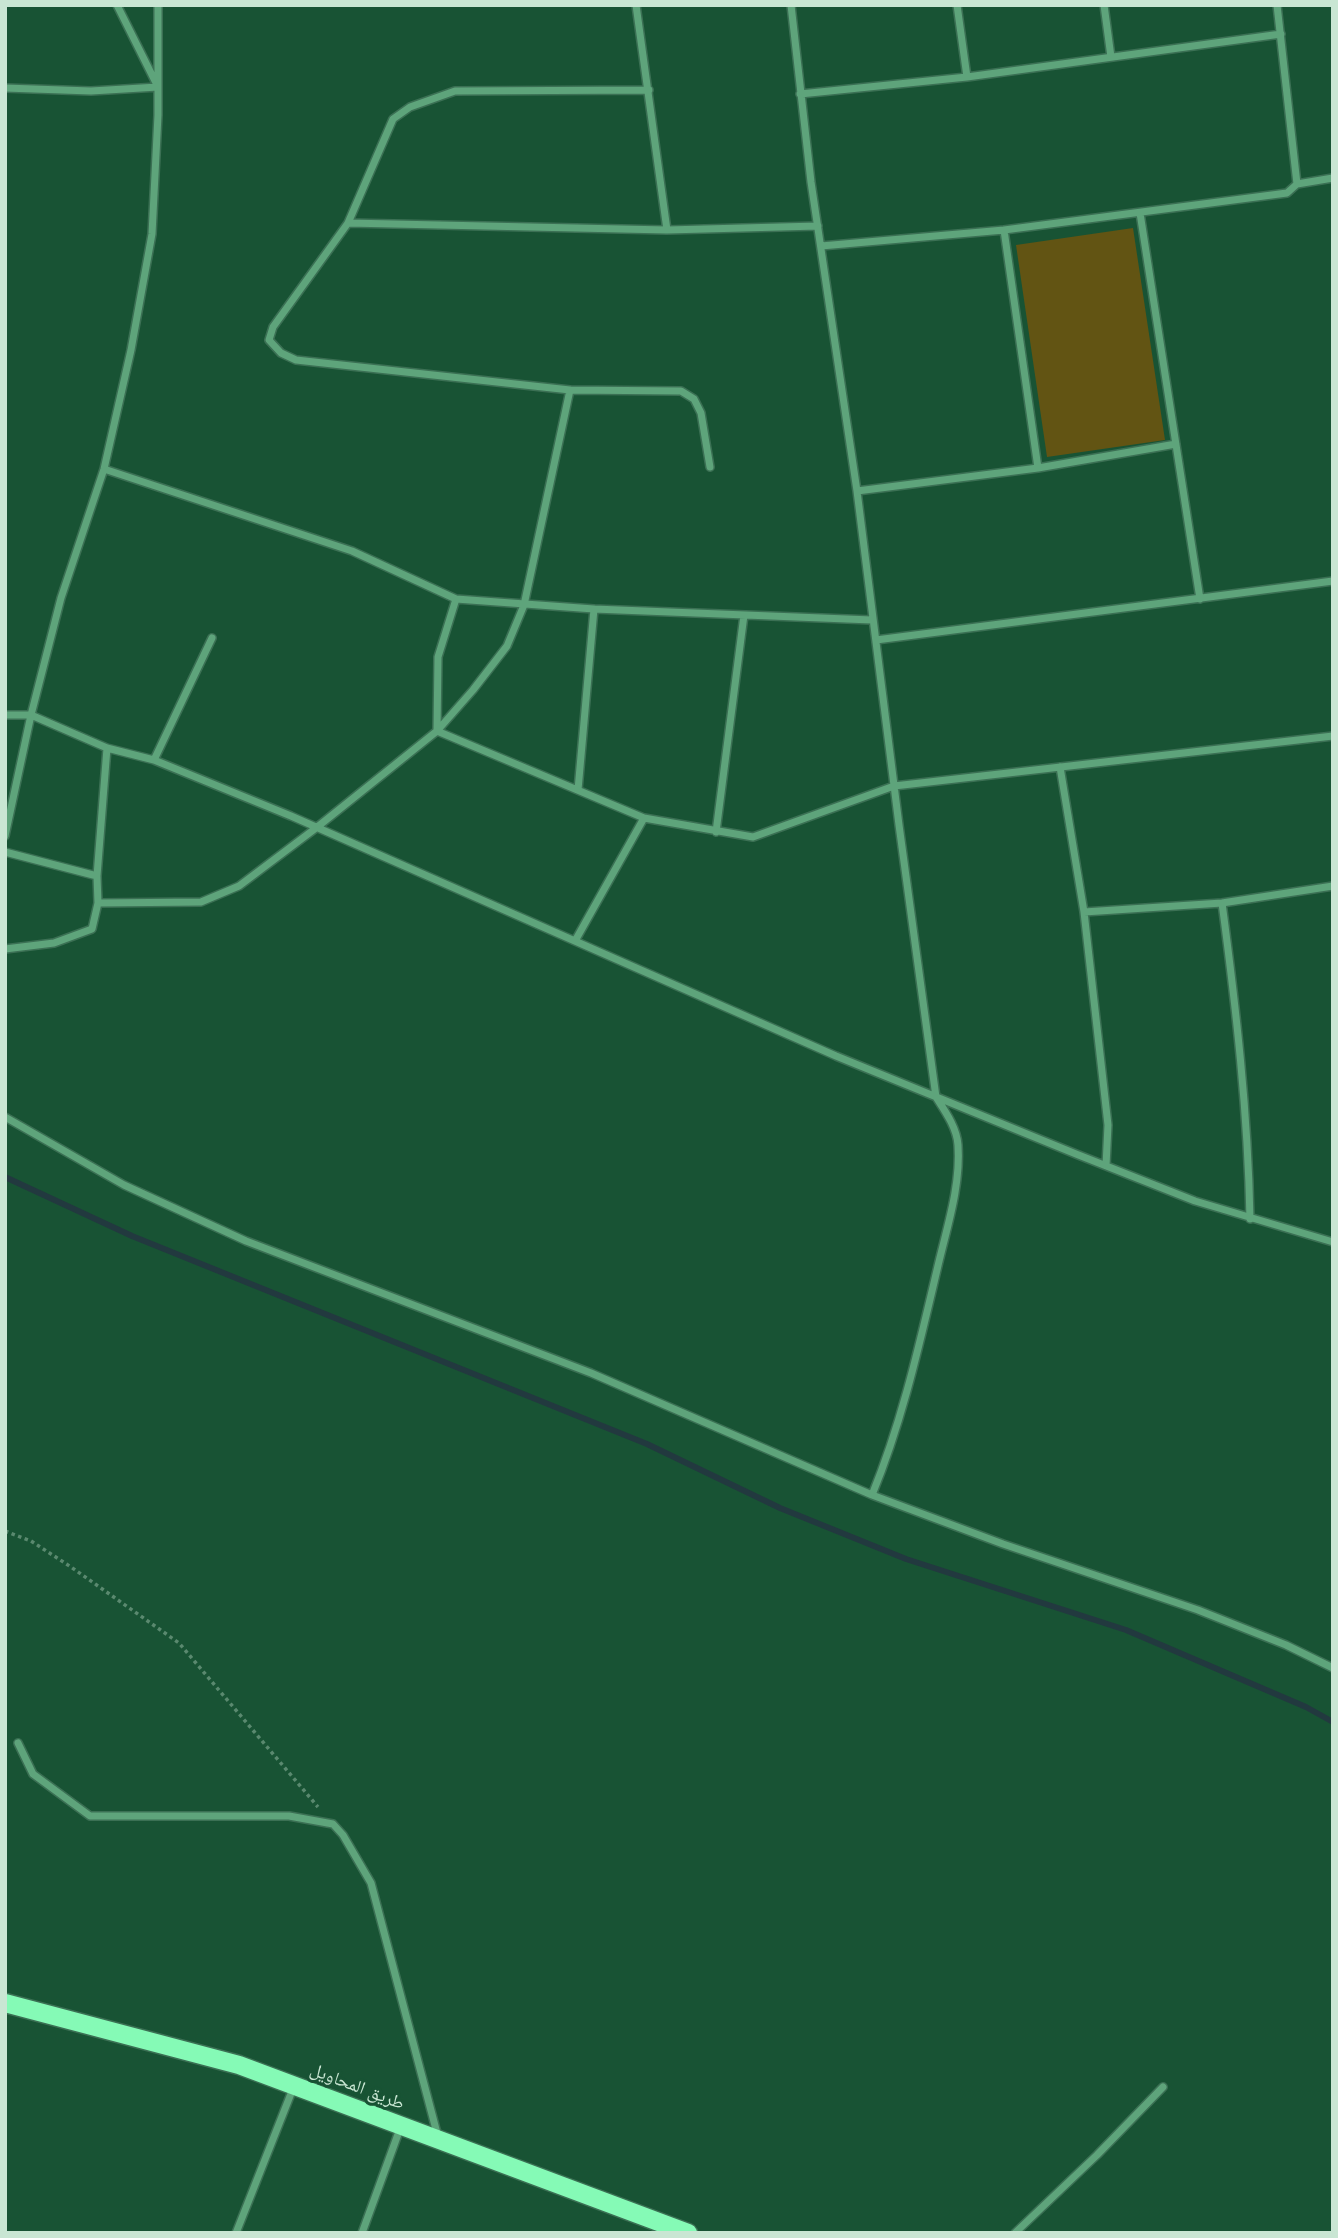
<!DOCTYPE html>
<meta charset="utf-8">
<style>
body{margin:0}
#map{position:relative;width:1338px;height:2238px;overflow:hidden;background:#185334;font-family:Arial,sans-serif}
canvas{display:block}
.frame{position:absolute;inset:0;border:7px solid #c9e6d3;pointer-events:none}
</style>
<div id="map">
<canvas width="1338" height="2238"></canvas>
<div class="frame"></div>
</div>
<script>
const context = document.querySelector('canvas').getContext('2d');
context.lineJoin = 'round';
function fillPath(path, color) { context.fillStyle = color; context.fill(path, 'evenodd'); }
function trace(path, color, width, dash) { context.strokeStyle = color; context.lineWidth = width; context.lineCap = dash ? 'butt' : 'round'; context.setLineDash(dash || []); context.stroke(path); }
function write(font, color, halo, rows, align = 'center') {
  context.font = font + ' Arial,"Noto Naskh Arabic",sans-serif'; context.lineWidth = 6; context.setLineDash([]); context.textBaseline = 'middle'; context.strokeStyle = halo; context.fillStyle = color; for (const [text, x, y, turn = 0] of rows) {
    context.save(); context.translate(x, y); context.rotate((+turn || 0) * Math.PI / 180); context.textAlign = isNaN(turn) ? turn : align; if (halo) context.strokeText(text, 0, 0); context.fillText(text, 0, 0); context.restore();
  }
}
fillPath(new Path2D(`
 M1133,228L1165,440L1047,457L1016,245Z`), '#625413');
trace(new Path2D(`
 M5,1177L132,1236L647,1444L780,1508L906,1559L1126,1630L1306,1707L1333,1722`), '#22393f', 6);
const street = new Path2D(`
 M636,5L667,230
 M791,5L811,182L857,491L899,825L936,1097C945,1111 957,1128 958,1145C961,1187 946,1230 937,1270C919,1346 902,1422 872,1495
 M957,5L967,77
 M1104,5L1111,57
 M5,88L91,91L158,87L117,5
 M649,90L455,91L410,107L393,119L348,223L273,327L269,340L281,353L296,360L570,390L681,391L694,399L701,413L710,467
 M800,94L967,77L1281,34
 M1297,184L1333,178
 M1140,213L1200,599
 M348,223L667,230L818,226
 M1004,230L1038,468
 M821,246L1004,230L1287,193L1297,184L1277,5
 M104,469L352,551L456,599L594,609L872,620
 M857,491L1038,468L1176,444
 M456,599L438,657L437,731L644,818L753,837L894,786L1333,736
 M876,640L1333,581
 M5,715H31L107,748L154,760L291,816L836,1056L1076,1154L1195,1201L1333,1242
 M154,760L212,638
 M1060,767L1084,912L1222,903L1333,886
 M578,790L594,609
 M716,832L744,615
 M5,836L31,715L61,598L104,469L131,350L152,234L158,115V5
 M5,852L97,876
 M98,903L201,902L239,886L316,828L437,731L473,690L507,646L524,605L570,390
 M1222,903C1236,1008 1248,1112 1250,1219
 M1084,912L1108,1125L1106,1166
 M575,941L644,818
 M5,949L54,943L92,929L98,903L97,876L107,748
 M5,1117L124,1185L246,1241L591,1373L872,1495L1003,1544L1198,1610L1286,1645L1333,1668
 M18,1743L33,1774L90,1816H289L333,1824L343,1835L371,1883L438,2137
 M236,2233L294,2086
 M362,2233L401,2126
 M1015,2233L1097,2155L1163,2087`);
const primary = new Path2D(`
 M5,2003L239,2065L688,2233`);
trace(street, '#3b7054', 10);
trace(primary, '#3b7054', 21);
trace(new Path2D(`
 M5,1531L31,1541L71,1567L179,1643L318,1807`), '#5a896f', 3.5, [3.5, 3.5]);
trace(street, '#5ea47b', 7);
trace(primary, '#85fab6', 18);
write('18px', '#c9e6d3', '#185334', [
 ["طريق المحاويل",357,2087,21]
]);
</script>
